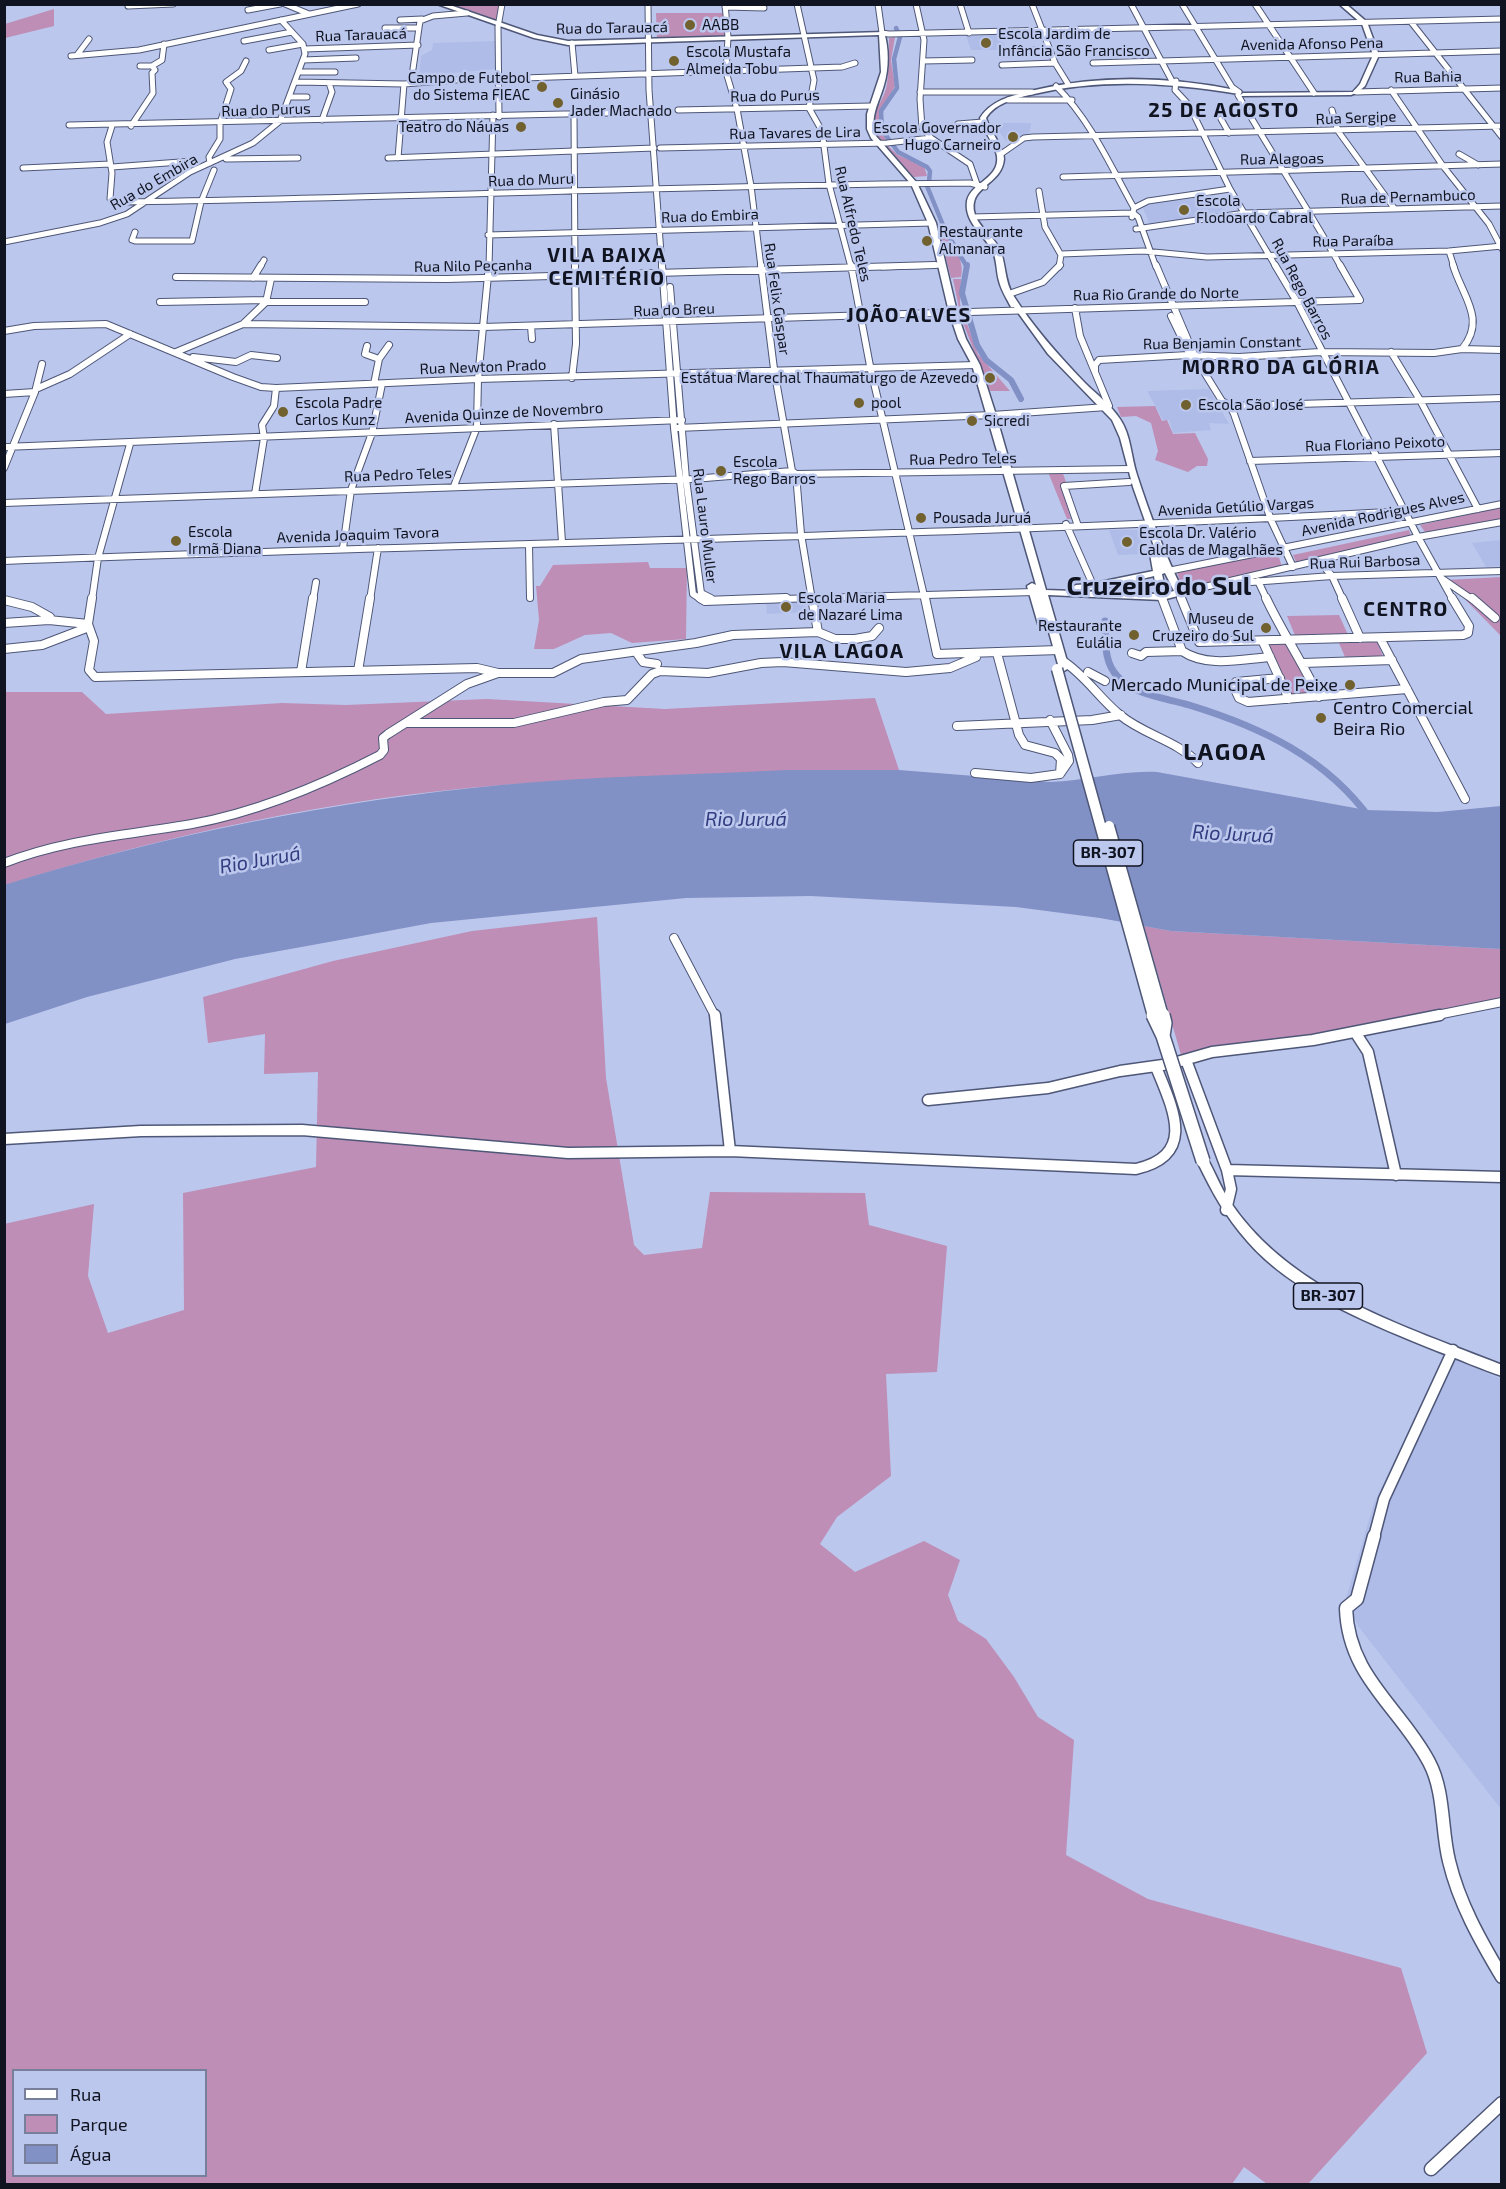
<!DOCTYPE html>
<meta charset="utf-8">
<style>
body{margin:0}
#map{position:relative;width:1506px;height:2189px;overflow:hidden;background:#bcc7ed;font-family:"Exo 2",sans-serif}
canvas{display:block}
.frame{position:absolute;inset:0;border:6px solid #101421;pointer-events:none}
.legend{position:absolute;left:12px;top:2069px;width:195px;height:108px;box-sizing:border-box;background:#bcc7ed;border:2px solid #777f9b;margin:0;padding:8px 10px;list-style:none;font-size:18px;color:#101421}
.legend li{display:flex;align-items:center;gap:12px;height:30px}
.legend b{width:30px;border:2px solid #777f9b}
</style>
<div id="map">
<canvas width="1506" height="2189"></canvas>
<div class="frame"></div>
<ul class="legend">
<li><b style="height:8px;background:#fff"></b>Rua</li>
<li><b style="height:16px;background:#be8eb6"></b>Parque</li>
<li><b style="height:16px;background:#8190c5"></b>Água</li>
</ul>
</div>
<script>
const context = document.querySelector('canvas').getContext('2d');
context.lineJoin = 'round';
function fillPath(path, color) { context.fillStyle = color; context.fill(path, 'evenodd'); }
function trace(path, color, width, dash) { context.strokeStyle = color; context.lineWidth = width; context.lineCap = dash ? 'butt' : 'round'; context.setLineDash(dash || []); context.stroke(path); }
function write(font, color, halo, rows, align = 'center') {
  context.font = font + ' "Exo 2",sans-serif'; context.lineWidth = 5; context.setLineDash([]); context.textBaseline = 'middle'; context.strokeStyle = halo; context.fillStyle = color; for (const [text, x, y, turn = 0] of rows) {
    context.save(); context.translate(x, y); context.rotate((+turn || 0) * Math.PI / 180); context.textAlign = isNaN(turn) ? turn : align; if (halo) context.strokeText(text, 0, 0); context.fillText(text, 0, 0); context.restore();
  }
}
fillPath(new Path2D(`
 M1000,35L1007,50H971L966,36Z
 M496,41V69L419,76L421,56L432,50L433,43Z
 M993,123H1031L1030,132L1014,142L1006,141Z
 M1207,197L1227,211L1150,225L1143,208L1153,203Z
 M1209,389L1229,424L1209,423L1211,430L1173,433L1169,420H1163L1147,391Z
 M1109,530H1137L1146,554L1118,555Z
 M1501,540V566L1486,567L1472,543Z
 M804,600L807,612L767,614L766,601Z
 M1445,1355L1501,1379V1809L1358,1626L1346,1598L1374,1503Z`), '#afbce8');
fillPath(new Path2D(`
 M448,4L499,5V21L496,22Z
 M54,9V26L5,38V24Z
 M656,13H723L726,37L657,39Z
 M895,37L891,60L895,86C884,106 871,120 888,142H881C861,114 883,109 887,84C889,68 889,51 889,38Z
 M883,145H887L898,155L924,166L927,176L914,177Z
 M939,232H943C953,247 965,259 961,277L951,278Z
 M953,279H961L960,304L978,354L1010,391H990L961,318Z
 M1155,406L1162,421L1167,420L1173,434L1195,433L1208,459L1207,466H1197L1188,472L1155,460L1158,451L1151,423L1136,416L1121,417L1117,407Z
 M1062,471L1066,482L1061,486L1071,519H1067L1048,472Z
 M1501,507V519L1425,532L1420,525Z
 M1409,530L1411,536L1296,562L1293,555Z
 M1274,553L1278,554L1282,567L1182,588L1177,572Z
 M648,562L650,568H687L686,639L632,643L611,633L585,635L554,649H534L539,620L536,586H540L553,565Z
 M1501,577V636L1446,580Z
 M1339,615L1349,637L1296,638L1287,616Z
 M1377,642L1383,656L1345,657L1339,643Z
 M1288,643L1315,695L1292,696L1266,644Z
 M5,692H82L106,714L282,703L346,705L487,699L665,709L875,698L899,770C767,773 635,775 503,785C335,798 166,835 5,885Z
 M597,917L606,1078L634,1245L644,1255L702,1248L710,1192L865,1193L869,1225L947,1246L937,1372L886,1374L891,1476L837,1517L820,1544L855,1572L924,1541L960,1560L948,1595L958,1621L986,1639L1014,1677L1038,1717L1074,1740L1066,1855L1148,1899L1401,1968L1427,2053L1308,2184H1267L1244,2167L1232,2184H5L4,1224L94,1204L88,1276L108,1333L184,1310L183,1193L316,1167L318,1072L264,1074L265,1034L208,1043L203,997L333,961L472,931ZM14,2070H206V2176H14Z
 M1144,926L1171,931L1501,949V999L1312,1038L1181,1055Z`), '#be8eb6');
fillPath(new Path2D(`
 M786,770H899L1050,782C1086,781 1121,770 1157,772L1366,810L1438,812L1501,806V949L1171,931L1100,918L1016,907L811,896L686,898L431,923L340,940L235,959L87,997L5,1024L4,885C166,835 333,801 501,785C596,776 692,775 786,770Z`), '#8190c5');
trace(new Path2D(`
 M896,28L900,37L894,59L897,88L881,111L882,130L898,152L927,167L930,171L929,182
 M927,186L945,230L967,267`), '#8190c5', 4.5);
trace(new Path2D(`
 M967,265L962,293L977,345L986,360L1011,380L1021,399`), '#8190c5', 6);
trace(new Path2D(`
 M1105,621C1106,640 1103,662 1118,677C1136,696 1166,698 1189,705C1261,727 1327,758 1371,820`), '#8190c5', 7);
const minorFar4 = new Path2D(`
 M285,4L309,14
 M648,4L649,90L662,267
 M725,4L728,37L726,72L737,109L751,186L761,267
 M797,4L814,80L809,108L822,131L829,184L851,267
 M878,4L882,33L889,34L1502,19
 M916,4L924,40L920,99L922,128L931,138L970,164L978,187
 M960,4L969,33
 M1032,4L1055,63L1068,84
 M1131,4L1172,81
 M1182,4L1232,87L1239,92
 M1255,4L1314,93
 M128,6L173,4
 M725,7L764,8
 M248,10L280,4
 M400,20L422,19
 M1411,22L1502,137
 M385,28H417
 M244,41L292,32
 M572,43L575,76
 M305,49L418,45
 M269,50L303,44
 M1022,50H1050
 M77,55L89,39
 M71,56L139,50L358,4
 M303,60L356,58
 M923,61L972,60
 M1093,63L1502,51
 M1002,65L1055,63
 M140,66H152L162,60L164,44
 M413,69L420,21L433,16L467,13
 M299,72H335
 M524,78L842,67L855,63
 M1176,81L1175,90L1189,105L1230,189L1276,267
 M296,82L404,84L468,79
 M1056,86C1091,121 1110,165 1134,208L1132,217
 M1391,90L1443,166L1489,224L1502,249
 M920,92H1032
 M1356,92L1502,88
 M1238,95C1271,153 1308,208 1341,267
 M289,97H307
 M1008,100H1072
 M285,109H297
 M678,110L872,106
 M1332,110L1338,131L1394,208
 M574,113L575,267
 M499,117L498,27L502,4
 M1221,119L1229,133
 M322,120L332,92L329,83
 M958,124L983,122
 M69,125L654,112
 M112,126L107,142L112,173L110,199L118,202C402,198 686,185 970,183L985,187
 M131,126L153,93L152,73L155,70L152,66
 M660,148L887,143L931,138
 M1001,154L1024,138L1033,137L1502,126
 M1459,154L1478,165
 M388,158L654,148
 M398,158L404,84
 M226,159L298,158
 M210,163L209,157L220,139V123L231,89L226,82L241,71L246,61
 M112,167L194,161
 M23,168L110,164
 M1063,177L1502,164
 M1039,191L1045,227L1061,255L1059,267
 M1134,208L1148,201L1230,189
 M1133,213L1138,217L1156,267
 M972,217L1133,213
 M1136,229L1245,213L1502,206
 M135,232L132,240L135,241H192L201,202L214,170
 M488,235L932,223
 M4,242L100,223L127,214L190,172L253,143L280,121L305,54L303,44L281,20
 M1449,251L1454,267
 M1061,254L1143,251L1207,257L1449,251L1502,246
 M260,267L264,260
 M489,267L493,115
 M882,267L941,265`);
const minorFar3 = new Path2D(`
 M662,265L674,428L693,594L702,600
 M761,265L774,369L792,471L796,474L801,534L812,600
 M851,265L870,366L925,600
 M1156,265L1196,359L1222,401L1230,406L1234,414L1271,520L1293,567
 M1275,265L1297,302L1418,537
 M1453,265C1462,296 1487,319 1462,349
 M176,277L447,279L935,265
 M253,278L261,265
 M670,287L686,479L701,593L711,598
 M1009,294L1043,282L1060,265
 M160,302L266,300
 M266,302H365
 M1171,316L1191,357
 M243,324L483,327L1360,300L1340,265
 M531,326L532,339
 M4,331L34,326L106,324L233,377L261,387L276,388L478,379L976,365
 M367,346L365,354L379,359
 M176,352L243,324L266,302L271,279
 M1391,352L1420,400L1478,509
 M193,357L236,362L251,355L277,358
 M1095,372V365L1099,360L1188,355L1239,357L1320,352L1434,353L1462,349L1502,350
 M572,378L576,344L575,265
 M374,384L379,359L389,345
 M36,389L70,374L130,334
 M4,394L35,392
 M1230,406L1502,398
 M554,424L562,542
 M677,428L992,415L1107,407L1109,406L1080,336L1075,308
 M4,447L682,420
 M1250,461L1502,453
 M4,468L35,392L42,364
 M796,474L1131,469
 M454,486L477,427L478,379L489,265
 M255,494L264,438L262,425L274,406L276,388
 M4,503L693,479L792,471
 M1066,524L1093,585
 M1078,526L1064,486L1129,482
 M1418,537L1453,600
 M1418,537L1502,522
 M529,545L530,598
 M343,548L351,490L372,433L382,384
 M4,561C471,543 939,537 1406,511
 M1320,562L1332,576L1343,600
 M1168,571L1502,504
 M1441,578L1473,600
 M1258,581L1267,600
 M1251,582L1332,576L1502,571
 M1162,597L1163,600
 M92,600L98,558L130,444
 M313,600L316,582
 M370,600L378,548
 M746,600L1034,592
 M1182,600L1179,593L1418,537`);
const minorFar2 = new Path2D(`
 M700,598L705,601L786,598
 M812,598L818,632
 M925,598L937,654L1059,650
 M1162,598L1182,651C1207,668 1242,659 1270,657
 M1181,598L1199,642L1463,635L1468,633L1469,626L1452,598
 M1266,598C1282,632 1303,663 1319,697
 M1342,598L1360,638
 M1472,598L1495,618
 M4,600L32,607L50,617L49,620
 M4,623L49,620L88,624
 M88,624L94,641L89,670L95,677L477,668L498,673
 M88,624L92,598
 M1380,638L1465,799
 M1263,642L1289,699
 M4,649L42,645L89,627
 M636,652L643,662L657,664
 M997,653L1019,735L1025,745L1055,753L1061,759L1060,774
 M1132,653L1141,656L1146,652L1182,651
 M1063,661C1086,676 1099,698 1120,715C1144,735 1176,740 1198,763
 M1303,663L1392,660
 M358,671L370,598
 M301,672L313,598
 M1088,672L1105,681
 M1280,678L1236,682L1233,685L1239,698L1248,702L1407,689
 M406,723H514L604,702L627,700L652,674L660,671L708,673L761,663L783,662L906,672L950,668L976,657
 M957,726L1092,720L1121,715
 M975,773L1031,778L1060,774L1069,761L1068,755L1050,720
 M4,863C65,839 128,835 192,824C258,812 320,786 380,755L384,750L383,738L388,734L467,684L498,673H553L581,659L696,643L733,635L818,632L835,639H855L872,636L879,628
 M674,938L715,1016
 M1432,1016L1502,1002`);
const minorFar1 = new Path2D(`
 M715,1015L730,1151
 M1355,1032L1368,1052L1396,1175
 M1186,1060L1227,1170L1231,1189L1226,1210
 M928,1100L1048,1088L1120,1071L1170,1064L1212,1052L1313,1040L1440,1015
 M4,1139L141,1131L302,1130L568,1153L730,1151L1136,1169C1197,1155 1173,1109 1156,1067
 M1227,1170L1502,1177
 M1374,1537L1384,1499L1453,1350`);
const minor = new Path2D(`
 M1374,1536L1357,1599L1346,1608C1348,1677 1400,1707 1429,1762C1445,1792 1441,1829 1449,1861C1459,1903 1480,1940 1502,1977
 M1431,2169L1502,2103`);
const major = new Path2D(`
 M437,4H447L537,35L568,41L884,32C889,48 889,68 884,85C879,103 869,117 876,136L917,183L936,223L957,312L966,339L980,365L996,415L1046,590L1157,594L1154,576C1137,580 1084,596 1071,588L1076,585L1090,584L1153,571L1150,554L1156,552L1133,487L1120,438L1112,420L1048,354L1014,307H1011C1007,299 1001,290 999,281C996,271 997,258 992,250C983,234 964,222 967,201C971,182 1000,179 997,156C995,144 983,131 980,118C992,99 1015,95 1035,90C1103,74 1174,77 1241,91V93L1239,94C1170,83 1103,78 1034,94C1017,98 996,102 986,118C990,131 1004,148 1004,159C1002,186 966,186 975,215C980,229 996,238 1001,252C1006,267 1005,282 1013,295C1033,327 1059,356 1085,383C1096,394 1111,405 1120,419C1131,435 1131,457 1137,475C1150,515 1165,555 1184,593L1182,595L1162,600L1048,595L1069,668L1064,671L1059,668L1047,625L1043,627L1038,624L1027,586L1032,583L1036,585L972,365L958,339L949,312L928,223L911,184L871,138L867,129V114L881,72L879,35L568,45L534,38ZM1165,573L1174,591L1166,593L1162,574Z
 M1339,4H1346L1367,22L1379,55L1365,86L1358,92L1351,95L1241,96L1240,95L1243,93L1353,92L1360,84L1373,55L1362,24Z
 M1203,1156L1207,1158C1215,1172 1221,1189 1231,1203C1292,1293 1405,1326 1502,1365V1376C1480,1369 1459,1359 1437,1351C1375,1326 1293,1294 1248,1242C1225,1216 1212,1192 1197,1161L1199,1158Z`);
trace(minorFar4, '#4e5777', 7);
trace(minorFar3, '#4e5777', 8);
trace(minorFar2, '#4e5777', 10);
trace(minorFar1, '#4e5777', 13);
trace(minor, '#4e5777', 15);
trace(major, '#4e5777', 3);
trace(minorFar4, '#fff', 5);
trace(minorFar3, '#fff', 6);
trace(minorFar2, '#fff', 8);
trace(minorFar1, '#fff', 10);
trace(minor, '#fff', 12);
fillPath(major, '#fff');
const majorBridgeFar1 = new Path2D(`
 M1057,669L1153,1016
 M1109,826L1163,1016`);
const majorBridge = new Path2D(`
 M1153,1015L1163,1036L1203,1161
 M1163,1015L1165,1023L1163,1036`);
trace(majorBridgeFar1, '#4e5777', 13, []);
trace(majorBridge, '#4e5777', 16, []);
trace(majorBridgeFar1, '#fff', 10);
trace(majorBridge, '#fff', 13);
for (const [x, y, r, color] of [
 [690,25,6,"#71612f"],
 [986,43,6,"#71612f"],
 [674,61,6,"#71612f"],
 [542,87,6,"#71612f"],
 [558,103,6,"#71612f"],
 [521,127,6,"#71612f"],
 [1013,137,6,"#71612f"],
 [1184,210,6,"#71612f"],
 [927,241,6,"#71612f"],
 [990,378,6,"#71612f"],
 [859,403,6,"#71612f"],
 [1186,405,6,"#71612f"],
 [283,412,6,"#71612f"],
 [972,421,6,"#71612f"],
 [721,471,6,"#71612f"],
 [921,518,6,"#71612f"],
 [176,541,6,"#71612f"],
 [1127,542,6,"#71612f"],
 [786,607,6,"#71612f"],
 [1266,628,6,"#71612f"],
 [1134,635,6,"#71612f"],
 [1350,685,6,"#71612f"],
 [1321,718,6,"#71612f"]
]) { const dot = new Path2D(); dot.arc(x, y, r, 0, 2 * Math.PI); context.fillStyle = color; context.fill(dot); trace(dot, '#bcc7ed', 2); }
write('15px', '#101421', '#bcc7ed', [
 ["AABB",702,25],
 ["Escola Jardim de",998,34],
 ["Infância São Francisco",998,51],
 ["Escola Mustafa",686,52],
 ["Almeida Tobu",686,69],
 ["Campo de Futebol",530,78,"right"],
 ["do Sistema FIEAC",530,95,"right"],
 ["Ginásio",570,94],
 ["Jader Machado",570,111],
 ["Teatro do Náuas",509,127,"right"],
 ["Escola Governador",1001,128,"right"],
 ["Hugo Carneiro",1001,145,"right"],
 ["Escola",1196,201],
 ["Flodoardo Cabral",1196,218],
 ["Restaurante",939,232],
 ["Almanara",939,249],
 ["Estátua Marechal Thaumaturgo de Azevedo",978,378,"right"],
 ["Escola Padre",295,403],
 ["Carlos Kunz",295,420],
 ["pool",871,403],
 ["Escola São José",1198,405],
 ["Sicredi",984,421],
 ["Escola",733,462],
 ["Rego Barros",733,479],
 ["Pousada Juruá",933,518],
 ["Escola",188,532],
 ["Irmã Diana",188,549],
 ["Escola Dr. Valério",1139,533],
 ["Caldas de Magalhães",1139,550],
 ["Escola Maria",798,598],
 ["de Nazaré Lima",798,615],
 ["Museu de",1254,619,"right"],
 ["Cruzeiro do Sul",1254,636,"right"],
 ["Restaurante",1122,626,"right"],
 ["Eulália",1122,643,"right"]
], 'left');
write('15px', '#101421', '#bcc7ed', [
 ["Rua do Tarauacá",612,28,-1],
 ["Rua Tarauacá",361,35,-2],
 ["Avenida Afonso Pena",1312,44,-1],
 ["Rua Bahia",1428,77,-1],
 ["Rua do Purus",775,96,-1],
 ["Rua do Purus",266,110,-2],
 ["Rua Sergipe",1356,118,-2],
 ["Rua Tavares de Lira",795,133,-1],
 ["Rua Alagoas",1282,159,-1],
 ["Rua do Muru",531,180,-2],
 ["Rua do Embira",154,182,-30],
 ["Rua de Pernambuco",1408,197,-2],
 ["Rua do Embira",710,216,-2],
 ["Rua Alfredo Teles",853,224,77],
 ["Rua Paraíba",1353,241,-1],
 ["Rua Nilo Peçanha",473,266,-1],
 ["Rua Rego Barros",1302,289,62],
 ["Rua Rio Grande do Norte",1156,294,-1],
 ["Rua Felix Gaspar",777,299,82],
 ["Rua do Breu",674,310,-2],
 ["Rua Benjamin Constant",1222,343,-1],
 ["Rua Newton Prado",483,367,-2],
 ["Avenida Quinze de Novembro",504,413,-3],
 ["Rua Floriano Peixoto",1375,444,-2],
 ["Rua Pedro Teles",963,459,-1],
 ["Rua Pedro Teles",398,475,-2],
 ["Avenida Getúlio Vargas",1236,507,-3],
 ["Avenida Rodrigues Alves",1383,514,-12],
 ["Rua Lauro Muller",705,526,83],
 ["Avenida Joaquim Tavora",358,535,-2],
 ["Rua Rui Barbosa",1365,562,-2]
]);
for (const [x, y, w] of [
 [1108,853,69],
 [1328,1296,69]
]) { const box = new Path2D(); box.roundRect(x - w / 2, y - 13, w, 26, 4.5); context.fillStyle = '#bcc7ed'; context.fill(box); trace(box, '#101421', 1.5); }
write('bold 16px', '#101421', null, [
 ["BR-307",1108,853],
 ["BR-307",1328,1296]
]);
write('18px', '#101421', '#bcc7ed', [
 ["Mercado Municipal de Peixe",1338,685],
 ["Centro Comercial",1333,708,"left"],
 ["Beira Rio",1333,729,"left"]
], 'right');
context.letterSpacing = '1.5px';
write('bold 20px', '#101421', '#bcc7ed', [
 ["25 DE AGOSTO",1224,110],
 ["VILA BAIXA",607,255],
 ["CEMITÉRIO",607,278],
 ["JOÃO ALVES",909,315],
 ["MORRO DA GLÓRIA",1281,367],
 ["CENTRO",1406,609],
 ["VILA LAGOA",842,651]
]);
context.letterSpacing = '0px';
write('italic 20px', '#313d7f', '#bcc7ed', [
 ["Rio Juruá",746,819],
 ["Rio Juruá",1233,834,3],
 ["Rio Juruá",260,860,-10]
]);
context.letterSpacing = '1.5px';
write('bold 24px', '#101421', '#bcc7ed', [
 ["LAGOA",1225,752]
]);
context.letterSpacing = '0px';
write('bold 26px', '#101421', '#bcc7ed', [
 ["Cruzeiro do Sul",1159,586]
]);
</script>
